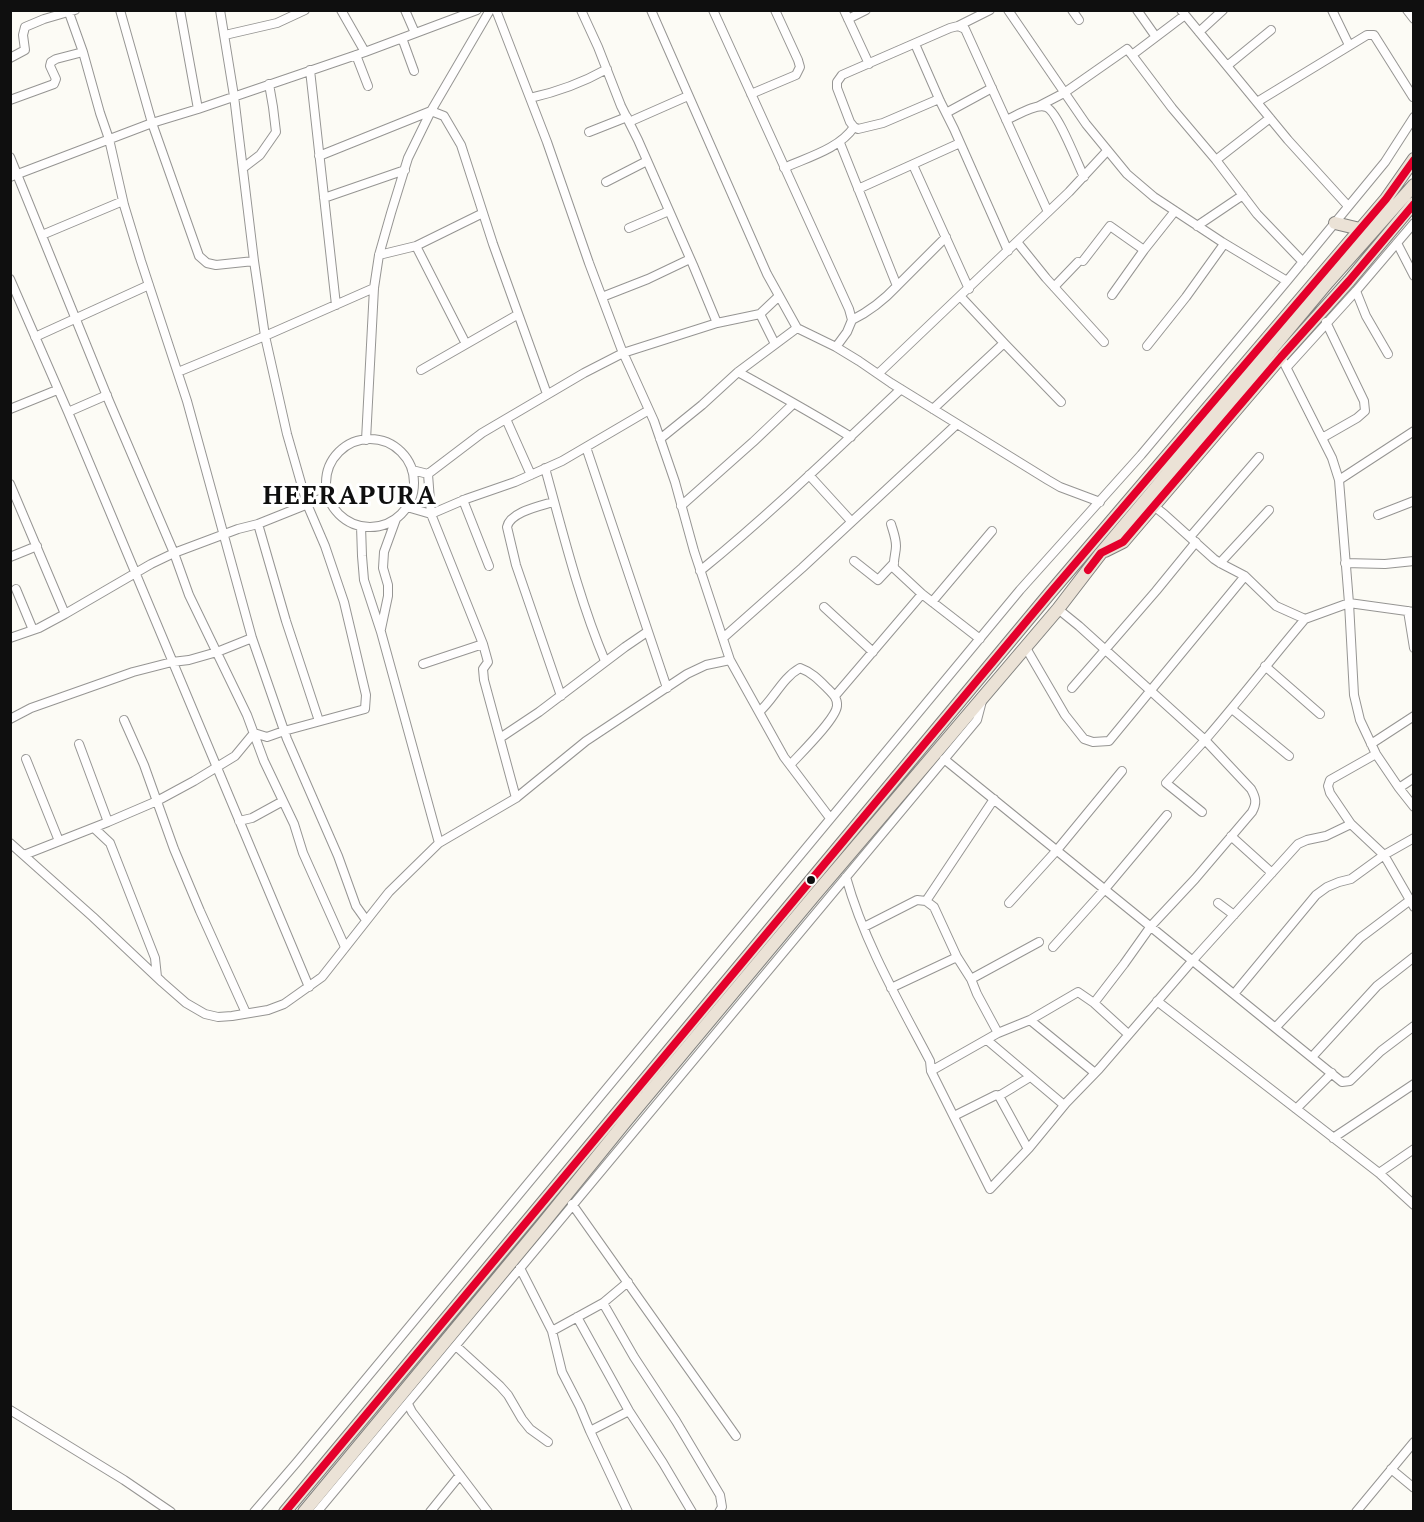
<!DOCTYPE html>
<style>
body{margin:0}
#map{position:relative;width:1424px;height:1522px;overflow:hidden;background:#fcfbf5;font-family:"PT Serif",serif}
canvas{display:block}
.frame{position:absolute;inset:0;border:12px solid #0f0f0f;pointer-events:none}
</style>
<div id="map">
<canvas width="1424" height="1522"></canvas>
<div class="frame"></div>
</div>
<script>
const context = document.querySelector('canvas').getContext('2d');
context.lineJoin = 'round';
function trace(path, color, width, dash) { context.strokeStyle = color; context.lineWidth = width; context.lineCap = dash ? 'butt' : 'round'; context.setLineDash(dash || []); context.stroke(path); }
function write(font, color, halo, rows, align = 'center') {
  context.font = font + ' "PT Serif",serif'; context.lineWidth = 6; context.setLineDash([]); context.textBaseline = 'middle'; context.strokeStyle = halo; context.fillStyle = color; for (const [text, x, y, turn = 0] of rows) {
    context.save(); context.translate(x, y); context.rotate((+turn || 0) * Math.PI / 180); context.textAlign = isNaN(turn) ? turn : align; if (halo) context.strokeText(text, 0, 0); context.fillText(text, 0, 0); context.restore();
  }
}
const minor = new Path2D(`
 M68,10L83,52L100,113L109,139L124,205L141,261L187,401L252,638L287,739L338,856L356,906L366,920
 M120,10L152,123L199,256L207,263L216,265L254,261
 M180,10L198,109
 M341,10L365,52
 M405,10L415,33
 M496,10L547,142L589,263L621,348L654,421L675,482L694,551L730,660
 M581,10L598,47L621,106L638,140L693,265L717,323
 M651,10L767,274L797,328L836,347L859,361L891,383L1048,480L1060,487L1100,502
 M713,10L849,309L852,320L847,332L836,347
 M844,10L869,64
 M1008,10L1086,124L1127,174L1154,197L1222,242L1287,281
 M1072,10L1079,20
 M1137,10L1156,37
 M1181,10L1288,140L1348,206
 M1332,10L1349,45
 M1407,10L1414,19
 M848,19L866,10
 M958,26L990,10
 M1199,32L1223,10
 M225,35L277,23L305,10
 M402,38L414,71
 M915,44L940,101L954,129L1008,251
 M356,55L368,86
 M1132,55L1172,108L1216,160L1257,214L1303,262
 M10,58L25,50L23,35L25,27L44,19L75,10
 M1227,66L1271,30
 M310,70L336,305
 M751,94L796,75L800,67L798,60L775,10
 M530,98C557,92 582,83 607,69
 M939,99L883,123L858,129L854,127L850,122L837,88V82L842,75L950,28L958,26L965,29L1048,212
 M10,100L54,84L56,79L50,66L51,62L56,59L83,52
 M1257,102L1367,35H1374L1413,97
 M1039,106L1064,93L1127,49L1132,55L1185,15
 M946,113L992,88
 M1006,120C1016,116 1036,103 1046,107C1057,110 1078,165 1084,177
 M629,122L688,96
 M589,132L627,117
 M840,143L897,286C883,301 870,311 852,320
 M319,156L431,111L444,116L461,145L493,244L547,394
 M10,157L109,401L174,553L189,595L247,715L264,761L294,824L303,853L345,947
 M1216,160L1270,118
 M913,165L969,289
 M243,168L260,155L276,132L273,107L269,84
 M784,168C808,157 839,149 854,127
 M10,177L152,123L198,109L365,52L477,10
 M606,182L647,161
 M858,189L960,143
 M324,198L405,170
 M1197,226L1243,195
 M629,228L669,211
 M42,235L123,201
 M1017,242L1046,278L1104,342
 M1397,243L1414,276
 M416,246L466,344
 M379,255L416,246L483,213
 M1083,261L1110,226L1144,250L1175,211
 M10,279L68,412L309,987
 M897,286L946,237
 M1054,287L1078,262
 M1356,291L1366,316L1388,354
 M1112,295L1144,250
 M602,297L648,279L690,259
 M961,297L1004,343
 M760,314L775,344
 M35,337L149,285
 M1147,346L1186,297L1224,244
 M1281,357L1332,458L1339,480L1349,603L1354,695L1360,720L1376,754L1399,788L1414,807
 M1287,367L1356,291L1414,223
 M421,370L517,315
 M178,372L265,336L374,288
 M738,372C776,393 814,414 851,437
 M879,373L1069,192L1107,151
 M10,409L57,390
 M933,409L1004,343L1061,402
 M68,412L107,395
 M506,419L531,475
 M1322,438L1357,418L1365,411L1364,401L1326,322
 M660,439L702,405L738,372L797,328
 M326 483a44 44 0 1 1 88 0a44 44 0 1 1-88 0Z
 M366,440L374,288L379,255L391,213L408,158L431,111L490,10
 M586,447L667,688
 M545,468C563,533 579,599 605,661
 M412,470L428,474L482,433L584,373L623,353L717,323L760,314L779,296
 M428,474L431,514L483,644L488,662L483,669L484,680L516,798
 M809,475L851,521
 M1339,480L1414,431
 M10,484L65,614
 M463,500L489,566
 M553,502C540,506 510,512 507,527L516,565L561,696
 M681,506L753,442L793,404
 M407,507L431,514L466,499L515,482L562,461L649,410
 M1155,507L1164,514L1214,559L1220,563L1245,576L1276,606L1305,619L1349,603L1414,612
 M1378,515L1414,501
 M258,524L286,621L319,721
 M891,524C893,531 896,538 896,546C896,553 893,560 894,568L922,594L980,639
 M361,526L362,556L364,580L381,632L439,843L516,798L586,741L687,674L706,665L730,660L784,757L830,818
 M1190,537L1259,457
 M10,557L37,546
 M854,561L878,580L894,563
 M1220,563L1269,510
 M1345,563L1385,564L1414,561
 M700,571C770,514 835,451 901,389
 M16,589L33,630
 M932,602L992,531
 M824,607L873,652
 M1058,609L1079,626L1205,740C1239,701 1271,659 1305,619
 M1408,611L1414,648
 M381,629L388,596V585L383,568L384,552L396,519
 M10,638L39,628L65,614L151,564L174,553L238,529L258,524L328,496
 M723,638L802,568L957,424
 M1026,648L1065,715L1084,739L1093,742L1109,741L1245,576
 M423,664L483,644
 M1265,666L1320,714
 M1072,688L1156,591L1196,542
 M835,696L922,594
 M1232,709L1289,756
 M759,712C774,699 782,678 800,668C811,672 818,679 826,687C832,693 838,698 837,706C836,719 800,754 790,765
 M10,719L31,708L133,672L172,662L189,660L217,652L252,638
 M124,720L144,765L174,849L200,911L246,1013
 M500,738L539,712L625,647L647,632
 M79,744L108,822
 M1371,744L1414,716
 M1376,754L1330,780L1328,786L1330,793L1351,824L1384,855L1414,907
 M26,759L59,841
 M944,759L1342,1082L1350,1081L1381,1051L1414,1026
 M1399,788L1414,778
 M239,821L252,818L283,801
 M94,828L110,843L155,958L157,977
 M1231,836L1272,873
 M10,843L93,917L162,982L186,1003L205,1014L218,1017L232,1016L268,1010L284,1004L322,977L389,892L439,843
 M24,855L108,822L157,801L194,781L235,756L254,733L267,737L284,731L365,709L366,695L344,602L325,546L307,504L287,434L265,336L254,261L234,96L220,10
 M846,877C864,942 899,1002 930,1061L931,1071L990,1189L1029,1148L1066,1103L1099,1069L1193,960L1298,844L1307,840L1326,836L1351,824
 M926,901L994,799
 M1009,903L1057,850L1122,771
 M1218,903L1234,915
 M864,927L917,900L926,901L934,907L957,957L971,979L977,994L998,1033
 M1053,947L1105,889L1167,815
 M971,979L1039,942
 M891,988L957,957
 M1234,994L1316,895L1327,887L1339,882L1351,879L1384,855L1414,838
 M1157,1001L1379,1173L1414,1205
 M1094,1003L1124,964L1151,926L1195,879L1252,812C1257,803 1256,798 1251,789L1205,740L1166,783L1202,812
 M1030,1020L1095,1073
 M1276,1027L1360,938L1409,901
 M987,1040L1064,1105
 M1312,1057L1377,986L1414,957
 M931,1071L998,1033L1030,1020L1078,992L1094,1003L1128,1034
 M999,1096L1030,1077
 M1296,1109L1332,1073
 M954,1116L996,1095L999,1096L1028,1149
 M1333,1138L1414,1084
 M1379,1173L1414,1149
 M572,1204L736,1436
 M520,1268L552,1331L603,1303L628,1282
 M603,1303L634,1357L676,1421L720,1495L722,1507L719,1512
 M577,1317L629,1411L663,1463L692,1512
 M552,1331L562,1372L580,1407L590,1431
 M456,1346L500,1386L508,1395L522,1419L530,1429L548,1442
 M408,1404L412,1412L488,1512
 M10,1410L124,1480L171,1512
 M1391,1469L1414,1488
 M254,1512L297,1462L1020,590L1141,455L1287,281L1385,162L1414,117
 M317,1512L977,720L982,701
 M430,1512L460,1475
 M628,1512L590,1431L629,1411
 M1356,1512L1414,1442`);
const highway = new Path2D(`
 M1335,223L1360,229
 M1105,551L1123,542L1281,357L1349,281L1414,203
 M285,1512L1050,593L1386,199L1414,159
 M304,1512L541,1226L626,1121L813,897L1058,609L1101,553L1328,282L1414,185`);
trace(minor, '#969593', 10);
trace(highway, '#838380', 14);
trace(minor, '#fffefe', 8);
trace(highway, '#ebe2d6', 12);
trace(new Path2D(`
 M1088,570L1101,553L1123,542L1281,357L1349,281L1414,204
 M285,1512L1050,593L1386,199L1414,160`), '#e4002b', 8);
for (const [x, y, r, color] of [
 [811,880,5,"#0f0f0f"]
]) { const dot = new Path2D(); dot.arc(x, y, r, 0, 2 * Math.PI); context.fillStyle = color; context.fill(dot); trace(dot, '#fff', 2); }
context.letterSpacing = '1.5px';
write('bold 26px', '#0f0f0f', '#fff', [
 ["HEERAPURA",350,497]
]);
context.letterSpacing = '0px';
</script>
